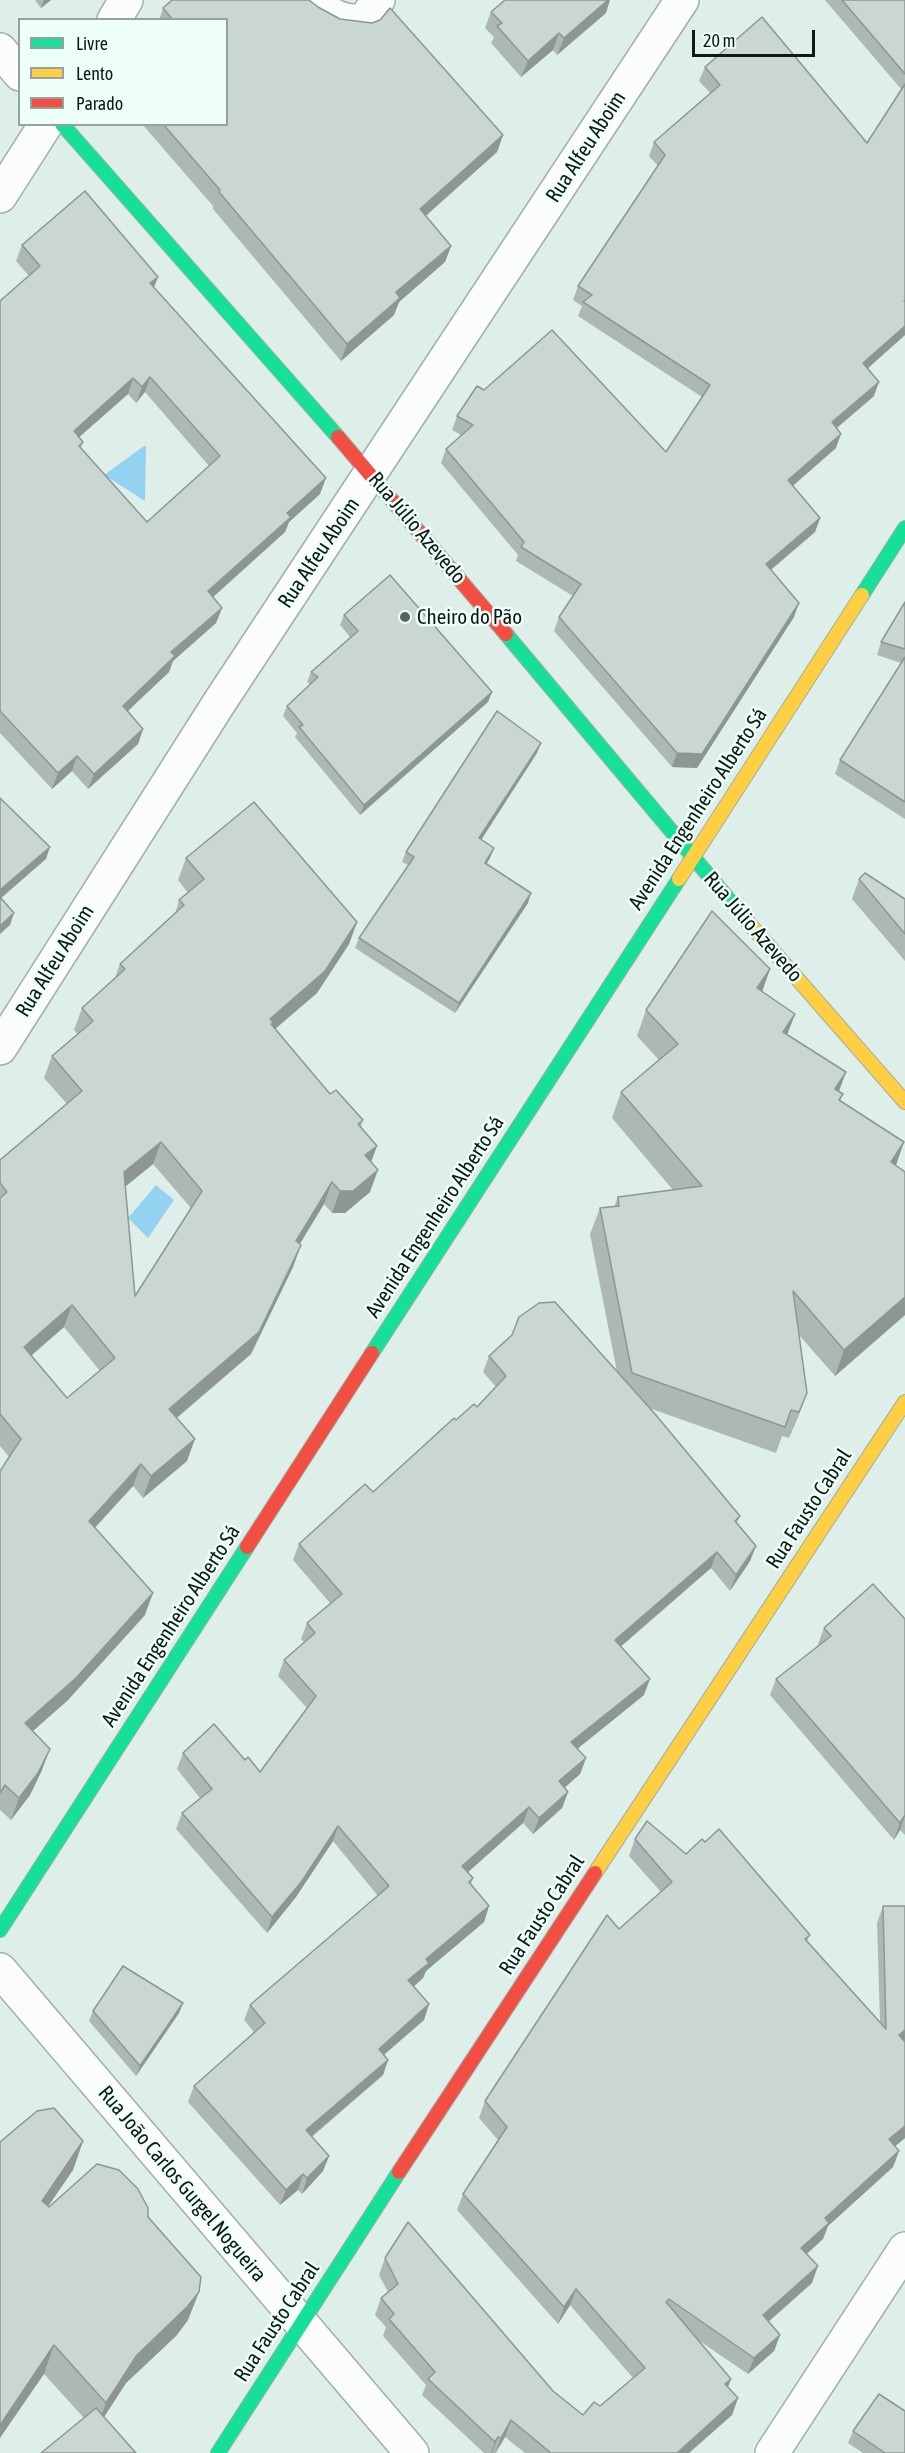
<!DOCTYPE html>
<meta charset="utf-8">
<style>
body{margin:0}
#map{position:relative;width:905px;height:2453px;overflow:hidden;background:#deefe9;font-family:"Asap Condensed",sans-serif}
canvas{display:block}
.legend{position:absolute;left:18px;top:18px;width:210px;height:108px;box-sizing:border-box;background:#eefff9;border:2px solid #94a39e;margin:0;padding:8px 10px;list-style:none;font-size:18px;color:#0e1815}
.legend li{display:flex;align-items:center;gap:12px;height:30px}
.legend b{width:30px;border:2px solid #94a39e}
.scale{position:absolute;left:692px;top:30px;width:123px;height:27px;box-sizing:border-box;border:3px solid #0e1815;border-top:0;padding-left:8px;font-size:18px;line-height:21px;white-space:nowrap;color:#0e1815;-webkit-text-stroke:4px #eefff9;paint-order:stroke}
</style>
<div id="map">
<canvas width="905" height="2453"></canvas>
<ul class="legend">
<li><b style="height:8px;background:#16e098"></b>Livre</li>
<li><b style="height:8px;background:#ffcf43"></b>Lento</li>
<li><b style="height:8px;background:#f24e42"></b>Parado</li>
</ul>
<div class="scale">20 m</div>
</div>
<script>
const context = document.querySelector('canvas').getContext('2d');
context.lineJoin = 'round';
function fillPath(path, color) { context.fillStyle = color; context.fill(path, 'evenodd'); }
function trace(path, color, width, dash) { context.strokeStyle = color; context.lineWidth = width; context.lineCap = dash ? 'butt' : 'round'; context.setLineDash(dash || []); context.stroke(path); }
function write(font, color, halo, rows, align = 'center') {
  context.font = font + ' "Asap Condensed",sans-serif'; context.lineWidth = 5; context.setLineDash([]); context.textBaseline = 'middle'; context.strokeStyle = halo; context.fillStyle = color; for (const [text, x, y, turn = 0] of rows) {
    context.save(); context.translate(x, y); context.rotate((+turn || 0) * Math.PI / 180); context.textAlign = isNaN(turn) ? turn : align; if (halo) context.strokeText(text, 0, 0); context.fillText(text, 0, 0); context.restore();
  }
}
fillPath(new Path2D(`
 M144,446H146L145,501L104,475Z
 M156,1185L174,1200L148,1238L128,1218Z`), '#94d2f1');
const street = new Path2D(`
 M309,0C327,12 341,24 364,21L378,0
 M114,20L126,0
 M0,50L20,74
 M0,196L46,124
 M0,1048L221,700L682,0
 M0,1970L412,2453
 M772,2453L905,2249`);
const fast = new Path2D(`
 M62,124L338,437
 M862,595L905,528
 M506,634L746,920
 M372,1353L679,879
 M0,1930L247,1547
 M218,2453L399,2172`);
const slow = new Path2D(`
 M679,879L862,595
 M746,920L905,1102
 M595,1873L905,1402`);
const jam = new Path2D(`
 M338,437L506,634
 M247,1547L372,1353
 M399,2172L595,1873`);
trace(street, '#a1aea9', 36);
trace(fast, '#a1aea9', 16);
trace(slow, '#a1aea9', 16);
trace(jam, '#a1aea9', 16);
trace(street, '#fafdfc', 33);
trace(fast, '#16e098', 14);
trace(slow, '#ffcf43', 14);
trace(jam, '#f24e42', 14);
fillPath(new Path2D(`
 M35,0H51L41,8Z
 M172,0H309L318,7L340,19L372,23L380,20L390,8L503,135L497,152L426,216L451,246L445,262L399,302L394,315L341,361L213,209V206L142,124H226V20H159L163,8Z
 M825,0H905V335L868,368L874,396L837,428L836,448L793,486L820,518L815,532L771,570L794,617L697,768L672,767L554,631L559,617L573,596L516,561L518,555L441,463L446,449L461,435L452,430L457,416L484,390L666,452L702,397L578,316L582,306L573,300L578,286L658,166L649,156L654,142L710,93L699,81L705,67L867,143L901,89Z
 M491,12L606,13L557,55L553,50L521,77L491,43L494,37L485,28Z
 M22,245L158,277L154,287L320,494L289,522L285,532L213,597L222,608L216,623L173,661L169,672L128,711L143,729L138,744L88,789L72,771L52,789L0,733V301L29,276L16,261ZM145,392L209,466L147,522L81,448L83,442L79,437L128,394L136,403Z
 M905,602V819L835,774L840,760L901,663L877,655L881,642Z
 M344,615L492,692L488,702L360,815L295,737L297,733L283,716L287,706L310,684L307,682L311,672L350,637L340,625Z
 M537,753L481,839L490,858L486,864L528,903L455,1013L355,948L359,938L408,865L402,862L406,852Z
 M186,858L357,922L349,944L317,993L275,1029L330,1094L363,1120L361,1127L371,1161L370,1192L345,1213H332L324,1204L300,1244L293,1267L251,1354L177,1418L187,1461L143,1498L133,1486L95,1527L145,1615L68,1700L33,1731L42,1770L30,1795L11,1820L0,1810V1471L9,1457L0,1446V1160L67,1104L44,1078L52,1056L78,1034L74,1030L82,1008L115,978L120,964L175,914L179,900L188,893L178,880ZM153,1164L191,1208L135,1296L125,1187ZM64,1327L100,1371L67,1398L31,1355Z
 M859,879L905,899V961L852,899Z
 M770,969L762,991L795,1014L787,1035L846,1072L839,1092L843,1094L840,1101L904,1142L896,1165L905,1315L835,1376L799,1335L807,1393L789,1438L782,1436L776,1453L649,1408L740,1516L737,1523L756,1546L750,1561L730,1591L711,1568L621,1646L644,1695L577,1749L586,1758L580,1774L564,1788L568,1792L562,1808L533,1834L523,1823L468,1872L473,1878L471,1884L489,1906L484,1922L426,1971L423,1978L414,1986L429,2004L424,2020L384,2055L388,2060L383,2075L312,2137L329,2156L323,2171L302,2194L298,2190L280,2205L188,2102L194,2086L254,2032L244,2020L250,2005L378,1896L333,1841L296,1897L267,1933L176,1829L182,1813L200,1798L177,1769L183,1753L245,1760L260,1772L307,1708L278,1676L284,1660L304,1642L301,1639L307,1623L330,1603L293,1560L299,1544L373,1492L456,1420L477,1407L496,1387L483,1372L489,1356L617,1372L590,1234L600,1208L614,1207L618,1197L673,1190L612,1118L621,1092L659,1060L637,1036L646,1010Z
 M905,1619V1835L900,1830L894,1840L770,1695L776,1679L819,1645L818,1644L824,1628Z
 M635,1839L686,1854L810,1935L807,1941L880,2022L877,1923L883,1906L905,2138L895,2146L899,2151L893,2167L828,2226L823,2239L807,2254L812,2283L768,2321L780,2335L774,2351L748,2374L698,2340L728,2387L738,2398L732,2415L689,2453H525L505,2437L496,2453H484L422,2395L426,2385L383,2336L386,2327L375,2315L381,2298L388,2292L379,2275L385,2258L553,2391L583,2415L600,2406L633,2378L570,2305L558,2324L457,2210L463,2194L498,2140L479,2118L485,2101L619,1929L661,1892L629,1856Z
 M183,2003L179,2013L136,2076L89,2021L93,2011Z
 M83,2141L73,2170L48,2206L148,2217L188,2320L176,2336L126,2383L104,2417L84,2418L44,2374L0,2142Z
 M853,2431L905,2453H863L848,2443Z`), '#adb8b6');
fillPath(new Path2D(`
 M44,0H51L41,8Z
 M608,0H610L606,13L557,55L564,38Z
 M559,33L553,50L521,77L528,61Z
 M503,135L497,152L414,226L420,209Z
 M451,246L445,262L399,302L394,315L341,361L347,344L396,292Z
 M158,277L152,292L150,283Z
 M905,326V335L858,377L863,363Z
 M150,377L145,392L136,403L142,387Z
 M133,378L128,394L68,447L74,431Z
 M879,382L874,396L827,436L832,422Z
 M841,434L836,448L783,494L788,480Z
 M326,478L320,494L289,522L285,532L202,607L208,591L287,513Z
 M820,518L815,532L761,578L766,564Z
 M799,603L794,617L697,768L672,767L677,753Z
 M222,608L216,623L173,661L169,672L117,721L123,706L171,652Z
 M492,692L488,702L360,815L364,805Z
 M143,729L138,744L88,789L94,774Z
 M541,743L537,753L476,848L479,838Z
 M77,756L72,771L52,789L58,773Z
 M50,847L46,859L0,899V890Z
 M494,848L490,858L481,873L485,863Z
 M531,893L528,903L455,1013L459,1003Z
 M14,913L10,925L0,934V926Z
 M357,922L349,944L317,993L268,1035L270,1019Z
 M770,969L761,995L757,988Z
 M795,1014L785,1040L783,1032Z
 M846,1072L836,1098L835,1089Z
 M161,1142L153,1164L116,1194L124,1172Z
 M904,1142L895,1168L891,1162Z
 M377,1146L369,1168L365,1155Z
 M378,1170L370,1192L345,1213H332L340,1191Z
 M332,1182L324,1204L288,1263L296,1241Z
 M301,1245L293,1267L251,1354L161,1431L169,1409Z
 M905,1297V1315L835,1376L844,1350Z
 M72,1305L64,1327L16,1369L24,1347Z
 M807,1393L797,1419L789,1438L799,1412Z
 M195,1439L187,1461L143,1498L151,1476Z
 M141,1464L133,1486L81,1543L89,1521Z
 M756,1546L750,1561L730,1591L736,1575Z
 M717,1552L711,1568L610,1656L615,1640Z
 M153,1593L145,1615L68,1700L17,1745L25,1723Z
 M650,1679L644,1695L566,1758L571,1742Z
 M50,1749L42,1770L30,1795L11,1820L19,1798Z
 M586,1758L580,1774L554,1797L559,1781Z
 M568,1792L562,1808L533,1834L539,1818Z
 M529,1807L523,1823L457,1882L462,1866Z
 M905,1815L900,1830L894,1840L900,1823Z
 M338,1826L333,1841L296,1897L267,1933L272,1917Z
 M489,1906L484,1922L426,1971L423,1978L403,1996L408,1980L426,1959Z
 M183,2003L179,2013L136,2076L140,2066Z
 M429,2004L424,2020L373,2064L379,2049Z
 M905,2030V2042L899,2035Z
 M388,2060L383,2075L300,2146L306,2130Z
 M905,2126V2138L883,2156L889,2139Z
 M83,2141L73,2170L32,2230L42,2201Z
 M899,2151L893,2167L828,2226L823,2239L795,2264L801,2248L825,2218Z
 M329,2156L323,2171L302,2194L307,2178Z
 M303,2174L298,2190L280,2205L286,2190Z
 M818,2266L812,2283L757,2332L763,2315Z
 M576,2289L570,2305L558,2324L564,2307Z
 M199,2292L188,2320L176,2336L126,2383L95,2431L106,2403L137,2355Z
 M780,2335L774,2351L748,2374L754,2358Z
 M54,2345L44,2374L0,2438V2425Z
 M731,2379L725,2395V2384Z
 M738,2398L732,2415L689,2453H677Z
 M511,2420L505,2437L495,2453L501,2438Z
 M498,2437L492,2453H491L495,2442Z`), '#8d9694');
const building = new Path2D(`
 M172,0H309L318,7L340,19L372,23L380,20L390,8L503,135L420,209L451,246L396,292L400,298L347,344L219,192L220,190L163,124H226V20H173L163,8Z
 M505,0H608L564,38L559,33L528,61L497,26L502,23L491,12Z
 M842,0H905V74Z
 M762,17L867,143L905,84V300L904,301L905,302V326L863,363L879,382L832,422L841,434L788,480L820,518L766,564L799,603L702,754L677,753L559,617L581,584L521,547L524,542L446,449L473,425L457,416L477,386L484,390L552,330L666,452L710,385L583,302L592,295L578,286L665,155L654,142L720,85L705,67Z
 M85,191L158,277L150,283L326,478L287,513L291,517L208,591L222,608L171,652L175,656L123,706L143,729L94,774L77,756L58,773L0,711V301L40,266L22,245ZM150,377L220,456L147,522L79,446L83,442L74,431L133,378L142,387Z
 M390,575L492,692L364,805L299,727L303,725L287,706L318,677L311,672L358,631L344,615Z
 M905,602V649L881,642Z
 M905,657V802L840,760Z
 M497,711L541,743L479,838L494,848L485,863L531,893L459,1003L359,938L414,857L406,852Z
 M0,798L50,847L0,890Z
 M254,802L357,922L325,971L270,1019L273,1022L271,1024L330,1094L336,1090L363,1120L358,1124L377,1146L365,1155L378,1170L353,1191H340L332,1182L296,1241L301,1245L259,1332L169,1409L195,1439L151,1476L141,1464L89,1521L153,1593L76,1678L25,1723L50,1749L38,1773L19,1798L5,1785L0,1793V1471L21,1439L0,1414V1198L7,1192L0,1183V1160L82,1091L52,1056L93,1021L82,1008L125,969L120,964L184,905L179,900L204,879L186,858ZM161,1142L202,1191L135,1296L124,1172ZM72,1305L115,1358L67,1398L24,1347Z
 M865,873L905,899V934L859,879Z
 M0,897L14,913L0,926Z
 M712,911L770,969L757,988L795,1014L783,1032L846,1072L835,1089L843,1094L839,1100L904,1142L891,1162L905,1172V1297L844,1350L793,1291L807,1393L799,1412L791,1410L785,1427L632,1373L600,1208L619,1206L618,1197L702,1186L621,1092L678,1044L646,1010Z
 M555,1302L655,1414L740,1516L735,1521L756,1546L736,1575L717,1552L615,1640L650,1679L571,1742L586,1758L559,1781L568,1792L539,1818L529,1807L462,1866L473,1878L469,1882L489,1906L426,1959L429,1963L408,1980L429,2004L379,2049L388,2060L306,2130L329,2156L307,2178L303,2174L286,2190L194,2086L265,2023L250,2005L389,1886L338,1826L302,1881L272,1917L182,1813L212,1789L183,1753L214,1724L245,1760L248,1757L260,1772L316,1696L284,1660L315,1633L307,1623L342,1594L299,1544L365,1484L373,1492L454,1418L456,1420L474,1404L477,1407L506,1376L489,1356L512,1335L519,1317L539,1303Z
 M873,1584L905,1619V1815L900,1823L776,1679L831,1636L824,1628Z
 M647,1821L686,1854L702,1839L705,1842L719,1829L810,1935L805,1939L886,2029L883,1906H905V2030L899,2035L905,2042V2126L889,2139L899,2151L825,2218L829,2223L801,2248L818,2266L763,2315L780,2335L754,2358L669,2299L666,2302L731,2379L725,2384L738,2398L677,2453H551L511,2420L501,2438L498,2437L495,2442L428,2379L435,2372L389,2319L394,2314L381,2298L398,2284L385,2258L408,2222L553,2391L583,2415L594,2402L600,2406L645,2368L576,2289L564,2307L463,2194L507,2127L485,2101L607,1915L619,1929L672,1882L635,1839Z
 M123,1966L183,2003L140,2066L93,2011Z
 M54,2108L83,2141L42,2201L49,2207L97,2164L119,2170L138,2189L148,2208V2217L201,2277L199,2292L187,2307L137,2355L106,2403L54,2345L0,2425V2142L37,2111Z
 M879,2394L905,2411V2453H885L853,2431Z
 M96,2408L136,2453H41Z`);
fillPath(building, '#c9d6d4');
trace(building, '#8d9694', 1.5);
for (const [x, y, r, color] of [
 [405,617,6,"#57635f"]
]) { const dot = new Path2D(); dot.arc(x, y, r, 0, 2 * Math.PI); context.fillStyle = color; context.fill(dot); trace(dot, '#eefff9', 2); }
write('21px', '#0e1815', '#eefff9', [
 ["Rua Alfeu Aboim",586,147,-57],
 ["Rua Júlio Azevedo",417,528,50],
 ["Rua Alfeu Aboim",319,553,-56],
 ["Avenida Engenheiro Alberto Sá",698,809,-57],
 ["Rua Júlio Azevedo",753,927,49],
 ["Rua Alfeu Aboim",55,961,-58],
 ["Avenida Engenheiro Alberto Sá",435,1217,-57],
 ["Rua Fausto Cabral",809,1509,-57],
 ["Avenida Engenheiro Alberto Sá",171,1626,-57],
 ["Rua Fausto Cabral",542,1915,-57],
 ["Rua João Carlos Gurgel Nogueira",182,2184,50],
 ["Rua Fausto Cabral",277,2322,-57]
]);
write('21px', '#0e1815', '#eefff9', [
 ["Cheiro do Pão",417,617]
], 'left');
</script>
